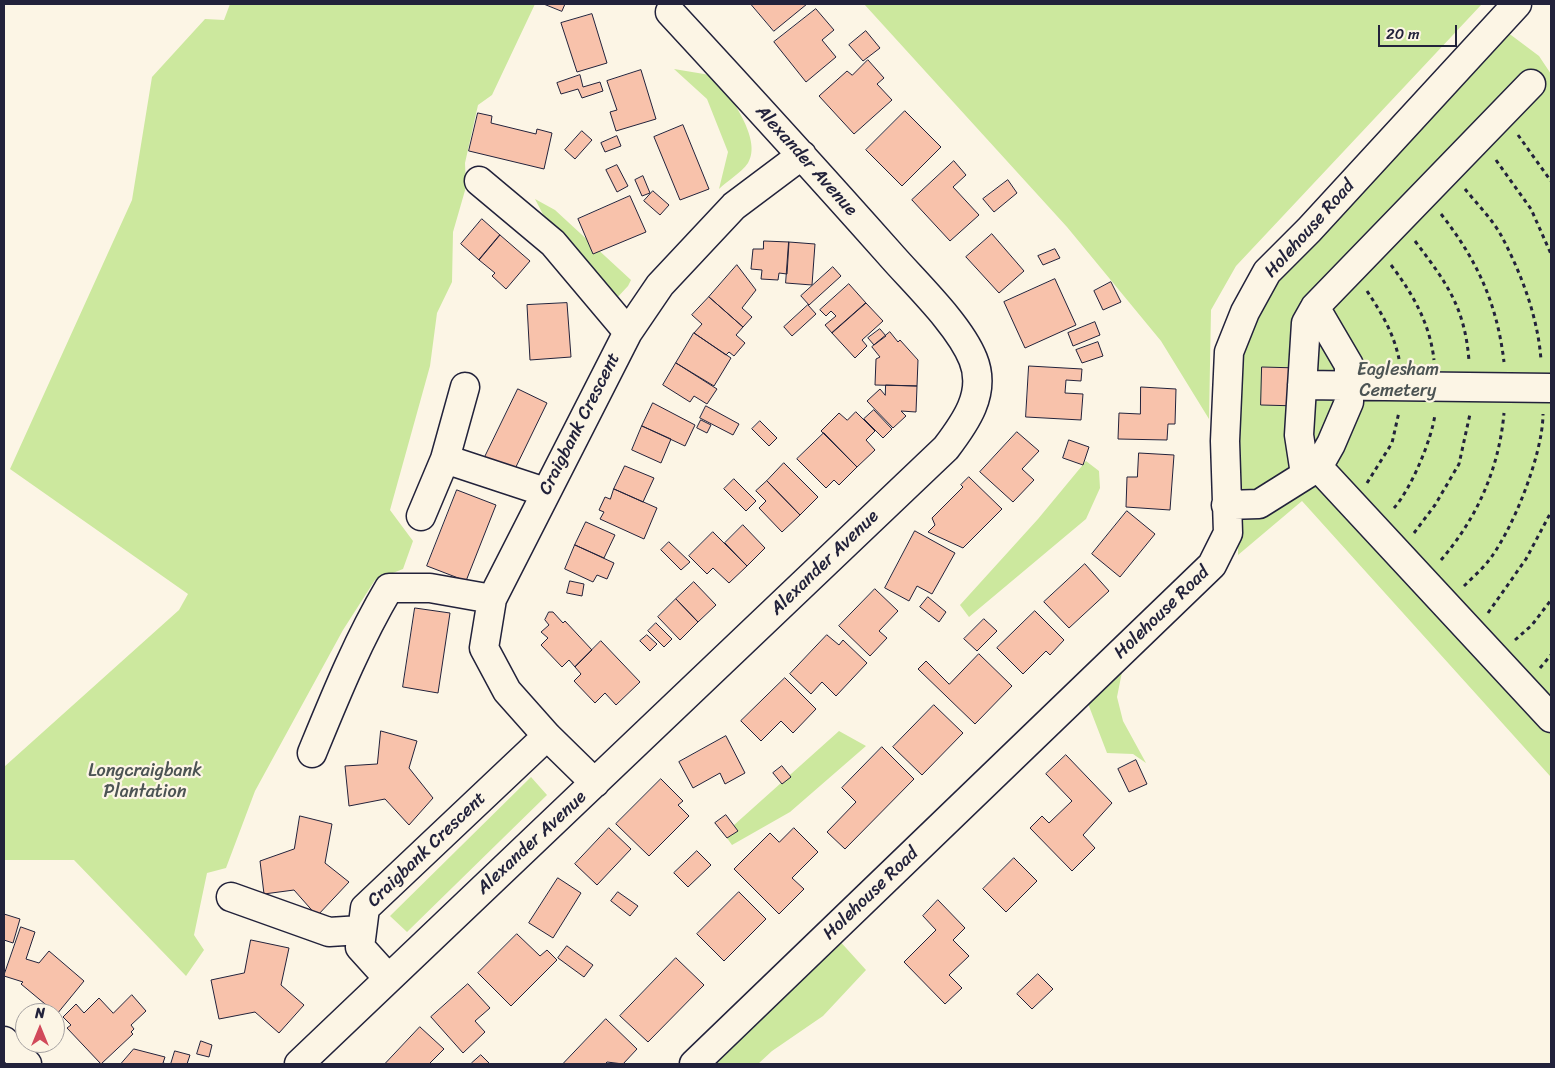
<!DOCTYPE html>
<style>
body{margin:0}
#map{position:relative;width:1555px;height:1068px;overflow:hidden;background:#fcf5e5;font-family:Sriracha,sans-serif}
canvas{display:block}
.frame{position:absolute;inset:0;border:5px solid #22223b;pointer-events:none}
.north{position:absolute;left:15px;top:1003px;width:50px;height:50px;box-sizing:border-box;background:#fcf5e5;border:1px solid #a5a1a1;border-radius:50%;rotate:0deg;font-size:14px;font-weight:700;line-height:20px;text-align:center;color:#22223b}
.north::after{content:'';display:block;margin:auto;width:18px;height:22px;background:#d1495b;clip-path:polygon(50% 0,100% 100%,50% 72%,0 100%)}
.scale{position:absolute;left:1378px;top:25px;width:79px;height:22px;box-sizing:border-box;border:2px solid #22223b;border-top:0;padding-left:6px;font-size:15px;line-height:18px;white-space:nowrap;color:#22223b;-webkit-text-stroke:4px #fcf5e5;paint-order:stroke}
</style>
<div id="map">
<canvas width="1555" height="1068"></canvas>
<div class="frame"></div>
<div class="north">N</div>
<div class="scale">20 m</div>
</div>
<script>
const context = document.querySelector('canvas').getContext('2d');
context.lineJoin = 'round';
function fillPath(path, color) { context.fillStyle = color; context.fill(path, 'evenodd'); }
function trace(path, color, width, dash) { context.strokeStyle = color; context.lineWidth = width; context.lineCap = dash ? 'butt' : 'round'; context.setLineDash(dash || []); context.stroke(path); }
function write(font, color, halo, rows, align = 'center') {
  context.font = font + ' Sriracha,sans-serif'; context.lineWidth = 4.5; context.setLineDash([]); context.textBaseline = 'middle'; context.strokeStyle = halo; context.fillStyle = color; for (const [text, x, y, turn = 0] of rows) {
    context.save(); context.translate(x, y); context.rotate((+turn || 0) * Math.PI / 180); context.textAlign = isNaN(turn) ? turn : align; if (halo) context.strokeText(text, 0, 0); context.fillText(text, 0, 0); context.restore();
  }
}
fillPath(new Path2D(`
 M230,4H535L492,95L478,105L465,163L466,187L453,232L452,282L437,313L430,366L390,510L413,541L403,569L375,580L343,630L255,791L226,868L207,873L194,935L204,950L186,976L74,860H4V767L179,610L188,594L10,469L132,200L152,77L205,19L224,20Z
 M864,4H1482L1236,266L1211,310L1209,419L1161,341L1067,227Z
 M1507,32L1539,56L1551,74L1550,776L1302,501L1238,555L1239,440L1244,345L1280,271Z
 M674,69L716,76C729,96 763,139 748,163C741,173 727,181 719,189L728,152L707,99Z
 M535,199L555,210L631,280L628,286L615,300L547,222Z
 M1086,461L1099,471L1100,488L1086,519L969,617L960,605L1038,519Z
 M1122,672L1117,697L1123,721L1146,763L1133,754L1107,753L1087,701Z
 M839,731L866,746L790,812L732,845L724,834Z
 M531,777L547,795L407,932L390,916Z
 M837,938L866,970L823,1016L772,1051L758,1064H713Z`), '#cce89e');
const building = new Path2D(`
 M544,4H565L562,11Z
 M751,4H807L774,31Z
 M816,9L834,30L822,40L836,57L806,82L774,42Z
 M592,14L607,63L577,72L561,23Z
 M866,31L880,48L863,61L849,45Z
 M868,60L884,78L877,84L892,100L854,134L819,96L847,71L852,75Z
 M641,70L656,119L616,131L610,112L617,110L607,81Z
 M580,75L583,87L600,82L603,91L582,98L578,89L561,94L557,83Z
 M905,111L941,147L902,186L866,150Z
 M478,113L492,116L491,123L536,134L537,129L552,133L544,169L469,151Z
 M683,125L709,189L680,200L654,137Z
 M582,131L592,140L575,159L565,150Z
 M617,136L621,146L605,152L601,143Z
 M954,161L966,175L953,187L979,215L950,241L912,200Z
 M617,165L628,186L617,192L606,170Z
 M643,176L650,193L642,196L635,180Z
 M1008,180L1017,193L994,212L983,199Z
 M653,191L669,205L660,215L644,201Z
 M630,196L646,232L593,254L578,219Z
 M482,219L500,235L479,260L461,244Z
 M992,234L1024,271L999,293L966,257Z
 M500,235L530,261L506,289L492,276L495,273L479,260Z
 M764,241L789,242L787,274L779,273L778,280L761,279L762,270L751,269L753,249H763Z
 M789,242L815,244L812,285L786,283Z
 M1055,249L1060,258L1043,265L1038,256Z
 M737,265L756,290L742,308L752,317L743,327L709,297Z
 M833,267L841,276L809,305L801,296Z
 M1055,279L1076,325L1025,348L1004,302Z
 M1111,282L1121,302L1103,310L1094,291Z
 M849,284L866,303L832,333L825,325L836,316L831,311L826,316L820,310Z
 M709,297L743,327L736,335L745,343L734,356L729,352L726,355L694,333L702,324L692,315Z
 M567,303L571,357L530,360L527,305Z
 M866,303L883,321L862,340L867,346L855,358L832,333Z
 M808,305L816,314L792,336L784,327Z
 M1095,322L1100,335L1073,346L1068,333Z
 M880,329L886,336L874,345L868,338Z
 M890,332L898,342L900,340L918,360L917,386L875,385L876,359L880,357L872,347Z
 M694,333L731,358L714,386L676,363Z
 M1098,342L1103,356L1082,363L1076,350Z
 M676,363L717,389L707,404L694,396L690,402L663,385Z
 M1029,366L1082,369L1081,381L1066,380L1065,393L1083,394L1081,420L1026,417Z
 M1262,367L1299,368V406L1261,405Z
 M886,385L917,386L916,412L901,411L906,416L893,428L867,401L880,389L885,395Z
 M1141,387L1176,389L1175,424H1168L1167,440L1118,439L1119,413L1140,414Z
 M518,389L547,403L512,475L483,461Z
 M653,403L695,425L685,446L642,426Z
 M706,406L739,424L733,435L700,418Z
 M874,410L892,429L883,438L864,419Z
 M856,412L875,431L866,440L875,450L857,467L821,431L839,413L847,420Z
 M701,420L711,425L707,433L697,428Z
 M760,421L777,438L769,446L752,429Z
 M642,426L671,439L661,463L632,450Z
 M1017,432L1039,451L1022,469L1034,480L1013,502L980,472Z
 M824,433L857,467L839,485L834,480L826,488L797,459Z
 M1069,440L1089,447L1083,465L1063,458Z
 M1139,453L1174,455L1170,510L1126,507L1127,477H1137Z
 M784,463L818,497L800,515L767,481Z
 M625,466L654,478L643,502L614,489Z
 M969,477L1002,509L963,548L928,532L935,525L932,518L963,487L961,485Z
 M734,479L756,501L746,511L724,489Z
 M767,481L800,515L782,532L759,508L766,501L756,491Z
 M614,489L657,508L644,539L600,519L604,512L599,510L605,497L610,499Z
 M457,490L496,505L466,581L427,566Z
 M1127,511L1155,534L1120,577L1092,554Z
 M586,522L615,535L604,558L575,545Z
 M743,525L765,548L747,566L725,543Z
 M915,531L955,553L932,594L917,586L909,601L885,588Z
 M713,532L747,566L729,583L713,568L707,574L689,556Z
 M669,542L690,562L681,570L661,550Z
 M575,545L614,563L607,579L597,575L593,582L565,569Z
 M1085,564L1109,591L1069,628L1044,602Z
 M570,581L584,584L582,596L567,593Z
 M694,582L716,605L698,622L676,599Z
 M875,589L898,611L879,631L887,638L870,656L839,626Z
 M928,597L946,612L939,622L920,607Z
 M676,599L698,622L680,640L658,617Z
 M415,608L450,613L438,693L403,687Z
 M1035,611L1064,640L1050,655L1046,651L1023,674L997,648Z
 M549,612H553L563,623L565,621L592,650L575,667L569,660L562,667L541,645L548,638L541,632L549,625L545,620Z
 M984,619L997,631L977,651L964,639Z
 M656,623L672,639L664,647L648,631Z
 M647,635L657,644L650,651L640,641Z
 M827,635L839,645L843,640L867,663L836,696L822,682L811,694L790,674Z
 M601,641L640,682L616,705L605,693L595,703L574,681L581,674L575,667Z
 M979,654L1012,686L975,724L918,669L926,661L949,684Z
 M785,678L816,709L793,733L781,721L761,741L741,721Z
 M934,705L963,733L922,775L893,747Z
 M381,731L417,741L409,768L433,798L409,825L385,799L349,806L345,766L377,764Z
 M726,736L745,773L725,784L720,773L693,788L679,762Z
 M882,747L914,779L845,849L827,832L856,802L842,788Z
 M1066,755L1112,803L1083,835L1095,848L1072,871L1030,828L1042,816L1049,823L1072,801L1046,774Z
 M1136,760L1147,784L1129,792L1118,769Z
 M782,766L791,777L782,784L773,773Z
 M661,779L683,801L678,805L689,816L649,856L616,824Z
 M726,815L738,831L727,838L715,823Z
 M300,816L332,824L325,863L349,882L317,916L294,890L264,894L260,861L294,849Z
 M609,828L631,849L597,885L575,864Z
 M794,828L818,852L792,878L804,889L779,914L734,869L770,833L779,842Z
 M697,851L711,865L688,887L674,873Z
 M1014,858L1037,881L1006,912L983,889Z
 M558,878L581,893L553,938L529,923Z
 M618,892L638,906L630,916L611,901Z
 M739,892L766,919L724,961L697,934Z
 M938,900L965,928L953,940L969,956L949,975L962,988L945,1004L904,962L936,930L923,916Z
 M4,914L20,919L13,943L4,940Z
 M21,927L35,932L26,959L39,963L49,951L84,981L57,1014L21,984L23,982L4,976Z
 M517,934L540,956L547,950L557,960L511,1006L478,973Z
 M251,940L289,948L281,985L304,1005L279,1033L255,1012L219,1019L211,980L244,973Z
 M567,946L593,965L584,977L558,958Z
 M676,958L704,985L648,1042L620,1016Z
 M1038,974L1053,989L1032,1009L1017,994Z
 M468,984L490,1008L475,1021L485,1032L463,1053L431,1017Z
 M132,995L146,1011L131,1025L134,1029L131,1032L133,1034L101,1064L67,1028L71,1025L63,1017L76,1004L84,1013L99,998L113,1013Z
 M606,1019L637,1049L623,1064L607,1062L605,1064H563Z
 M420,1027L444,1049L429,1064H385Z
 M201,1041L212,1045L209,1057L197,1054Z
 M134,1049L165,1057L163,1063L167,1064H121Z
 M175,1051L190,1055L187,1064H171Z
 M481,1055L490,1064H473L472,1063Z`);
fillPath(building, '#f8c2ab');
trace(building, '#22223b', 1);
const minor = new Path2D(`
 M479,181L553,243L628,332
 M1302,385L1551,388
 M465,387L445,459L545,492
 M1318,467L1551,718
 M1305,474L1299,435L1306,323L1315,307L1531,84
 M1226,505L1259,504L1318,467L1331,444L1349,402V365L1315,307
 M421,516L445,459
 M312,753C335,697 358,640 389,588H430L492,599
 M595,783L547,736L507,691L484,648L492,599L628,332L660,285L734,206L802,155
 M231,897L329,932L361,930
 M388,978L360,947L365,908L547,736
 M4,1041L27,1064
 M299,1064L946,448C965,423 987,393 973,359C959,324 914,282 889,253C817,172 744,92 670,12
 M694,1064L1212,565L1228,533L1225,441L1229,352L1245,312L1267,272L1309,230L1517,4`);
trace(minor, '#22223b', 31);
trace(new Path2D(`
 M1518,135L1551,181
 M1496,160L1531,209L1551,254
 M1465,189C1477,204 1493,220 1502,237C1522,275 1538,318 1541,360
 M1441,214C1477,260 1497,303 1504,362
 M1415,241C1446,282 1465,307 1469,361
 M1391,265C1413,294 1430,324 1434,360
 M1367,291C1381,312 1394,334 1399,359
 M1367,483L1392,443L1399,412
 M1394,508C1411,489 1432,439 1435,414
 M1414,533L1435,505L1459,464L1470,414
 M1441,560C1477,518 1499,469 1504,413
 M1464,586C1471,579 1479,572 1486,564C1512,533 1543,454 1543,414
 M1488,613L1526,559L1551,512
 M1515,640L1532,625L1551,600
 M1540,668L1551,655`), '#22223b', 3, [4, 4]);
trace(minor, '#fcf5e5', 28);
write('18px', '#22223b', '#fcf5e5', [
 ["Alexander Avenue",806,161,48],
 ["Holehouse Road",1310,229,-48],
 ["Craigbank Crescent",580,424,-63],
 ["Alexander Avenue",825,563,-44],
 ["Holehouse Road",1162,613,-44],
 ["Alexander Avenue",532,843,-43],
 ["Craigbank Crescent",427,850,-44],
 ["Holehouse Road",871,894,-44]
]);
write('18px', '#4c5454', '#fcf5e5', [
 ["Eaglesham",1398,370],
 ["Cemetery",1398,391],
 ["Longcraigbank",145,771],
 ["Plantation",145,792]
]);
</script>
